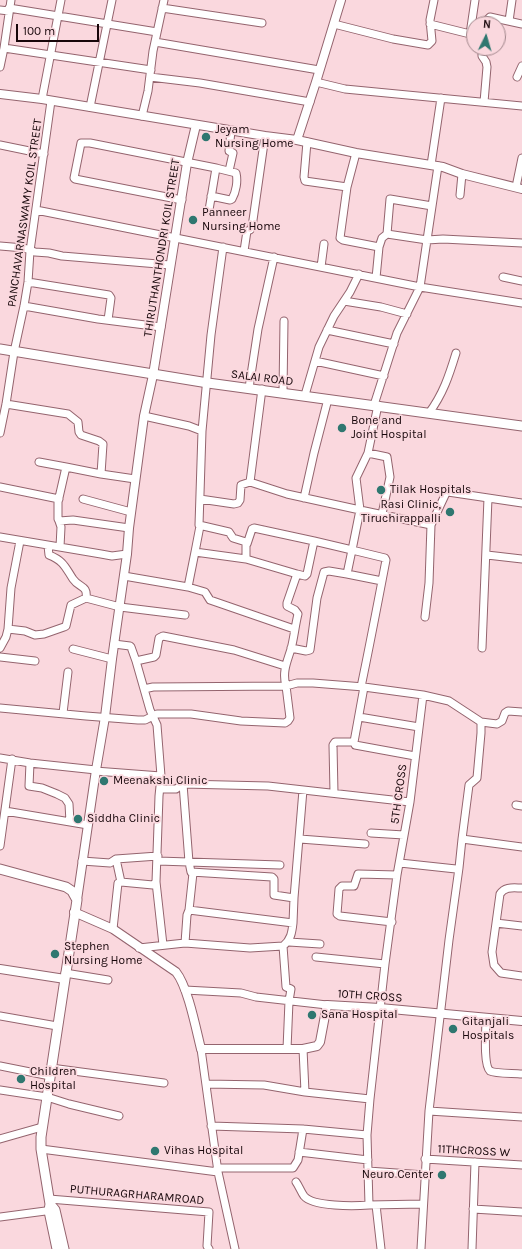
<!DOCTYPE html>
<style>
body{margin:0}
#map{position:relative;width:522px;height:1249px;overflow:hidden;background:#fad8de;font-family:Karla,sans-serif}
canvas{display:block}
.north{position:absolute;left:466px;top:16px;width:40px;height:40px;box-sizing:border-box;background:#fad8de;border:1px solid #9f8489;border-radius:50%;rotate:5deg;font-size:11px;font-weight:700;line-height:16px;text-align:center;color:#17060a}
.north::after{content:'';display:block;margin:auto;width:14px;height:18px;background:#2f7770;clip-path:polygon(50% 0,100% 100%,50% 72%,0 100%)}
.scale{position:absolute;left:16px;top:24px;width:83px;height:18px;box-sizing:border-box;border:2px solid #17060a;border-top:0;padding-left:5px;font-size:12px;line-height:14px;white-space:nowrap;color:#17060a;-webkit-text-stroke:3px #fad8de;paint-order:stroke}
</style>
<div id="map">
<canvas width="522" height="1249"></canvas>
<div class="north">N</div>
<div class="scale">100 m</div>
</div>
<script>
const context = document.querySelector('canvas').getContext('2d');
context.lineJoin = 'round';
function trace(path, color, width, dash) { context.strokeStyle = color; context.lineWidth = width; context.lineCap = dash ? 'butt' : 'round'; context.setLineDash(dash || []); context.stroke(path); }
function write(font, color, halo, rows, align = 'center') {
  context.font = font + ' Karla,sans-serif'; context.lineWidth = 3.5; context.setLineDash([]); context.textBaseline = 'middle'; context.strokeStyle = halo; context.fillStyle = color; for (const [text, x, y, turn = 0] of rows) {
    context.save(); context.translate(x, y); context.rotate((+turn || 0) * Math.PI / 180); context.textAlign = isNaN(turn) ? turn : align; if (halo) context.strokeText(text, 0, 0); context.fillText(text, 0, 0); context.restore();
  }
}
const minor = new Path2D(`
 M9,8L157,32
 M162,8L262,23
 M0,10L9,11
 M509,21L512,0
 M334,24L393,39L428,45L432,41L430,20L434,0
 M430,24L474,35
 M486,24L487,20L490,17L522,24
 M470,34L475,0
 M155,42L319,70
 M4,48L151,70
 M482,48V56L486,62L487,67L484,102
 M0,67L4,48L11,0
 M150,77L200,83L310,102
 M517,77L522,66
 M316,82L345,89L522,106
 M42,99L61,0
 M90,107L112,0
 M142,116L148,91L153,51L164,0
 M307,142L304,177L305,181L347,187
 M0,145L44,154
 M356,153L347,187L340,238L343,240L379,247L376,278
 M431,165L441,98
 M229,171L233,153L229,151L231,131
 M516,187L522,158
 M460,195L462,174
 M211,196L230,200L232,199C236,192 238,181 236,173L216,168
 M182,200L75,179L74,178L81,143H90L216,168L209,210
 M36,210L420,287L522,303
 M387,234L390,199L432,206
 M0,246L24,248L35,252L49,253L62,256L170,265
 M379,247L382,238L387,234L427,240L443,239L522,243
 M244,251L247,231L250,230L252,227L265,136
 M321,267L324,244
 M503,277L522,281
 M28,282L109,295L111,298L108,320
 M344,301L381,307L407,314
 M24,306L98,319L161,327
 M327,330L394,344
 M315,361L384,376
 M249,388L258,329L274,257
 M283,392L284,321
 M305,395L319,347L334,316L350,292L359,274
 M6,404L68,414L78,422L79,432L81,435L99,441L103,444L101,474L135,479
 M374,405L397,333L420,287L438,166
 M378,405L368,453L387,457L390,477L382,514
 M429,413C443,394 449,376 456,353
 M144,416L189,426L202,431L199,525L229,532L233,538L246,542V559L297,574
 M202,431L211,335L223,247
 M0,433L6,404L14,352L24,306L28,282L30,251L51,101
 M39,462L66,467
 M101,474L66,467L58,502V519L59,521L73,520L129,528
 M250,482L262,389
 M0,487L59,499
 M304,498L314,453L328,399
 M83,499L131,512
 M200,499L234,504L238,503L240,500L241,485L250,482L287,494L360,510L356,478L368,453
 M59,521L61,527L60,547
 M0,537L101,554L112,556L127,554
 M247,544L252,529L254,528L314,541
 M48,546L49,555C64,561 65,567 73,579C79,588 88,585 86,598
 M195,552L200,526
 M487,555L522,559
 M124,576L188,587L195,552L246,559
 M188,587L205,592L210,600L294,629
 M425,617L429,583L431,525
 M8,629L25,631L35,635L44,634L64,627L66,626L71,605L86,598L120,607L185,615
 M0,648L6,637L8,629L11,588L20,541
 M291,648L306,651L310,650L317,598L324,572L329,571L347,574
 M482,648L488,498
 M73,649L112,659
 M0,657L35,661
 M136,661L154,657L156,655L159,638L163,636L234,650L285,666
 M361,687C370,644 378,602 386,560L385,558L352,550L347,574L382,581
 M364,687L354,742L355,745L415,756
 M144,689L153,687L286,686C282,672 287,662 291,649C294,638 295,626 298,614L295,610L287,606V603L297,574L305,576L307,574L314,541L352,550L360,510L431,525L446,493L448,492L522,503
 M0,708L86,716L138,720H145L157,714H191L241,721L285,723L288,721L290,718L286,686L297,683H313L364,687L423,695L449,701L481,722L497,724L502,721L505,713L508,711L522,712
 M63,713L68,672
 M359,717L419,727
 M0,758L30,763L96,770
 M30,763L29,786L42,788L57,794L65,798L69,804L70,822
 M95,771L161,776
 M183,784L189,862L191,872L272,877L274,879V895L294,898L303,790
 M160,789H176L183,784L268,786L410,802
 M334,793L333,745L335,742H354
 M516,805L522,806
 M5,811L88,825
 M371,833L404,835
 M300,839L365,844
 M462,839L469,785L477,778L481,733V722
 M0,846L12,759
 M116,859L121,882
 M82,861L110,863L116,859L158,856
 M158,861L280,865
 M400,863L456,869L459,868L462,839L522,847
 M156,882L163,945
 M522,888C514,888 505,886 500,894L492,952L494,965L501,973L522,976
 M392,922L340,916L337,914L339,889L342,886H354L358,874L397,875
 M293,923L294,898
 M496,923L522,926
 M113,929L118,883L121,882L153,885L156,882L159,796L161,776L157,725L150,710L136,661L131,647L130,646L114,644
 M289,942L320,944
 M185,943L187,915L189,910L193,873
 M283,946L286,987L291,989L289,1001L287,1049
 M139,948L185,943L250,948L283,946C291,940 292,932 293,923L189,910
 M316,957L385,964
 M65,973L108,980
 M185,990L241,993L256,997L327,1005
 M0,1016L57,1026
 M486,1018C486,1028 483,1065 490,1071C496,1074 515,1073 522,1074
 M201,1049L218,1172L235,1249
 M303,1049L305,1092
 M0,1066L50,1076
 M51,1068L164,1083
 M206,1084L264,1085L305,1092L370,1099
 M0,1090L47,1097L69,1104L119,1116
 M429,1111L522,1117
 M211,1126L303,1129L367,1135L370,1099L385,964L397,875L410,802L423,695
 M0,1139L42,1127
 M41,1149L218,1172
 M299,1152L368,1160
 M425,1159L522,1165
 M217,1168H293L298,1160L303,1129
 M368,1171L425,1175
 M296,1182C299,1186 301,1192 304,1196C313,1207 355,1206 369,1205L367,1135
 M49,1199L209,1212L207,1246L209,1249
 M369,1205L423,1204
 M376,1205L381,1249
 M473,1209L522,1212
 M0,1217L53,1210
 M421,1249L429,1111L449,940L459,868
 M472,1249L475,1162`);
const tertiary = new Path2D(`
 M0,94L42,99L265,136L297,140L356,153L443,167L462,174L522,189
 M297,140L316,82L341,0
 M77,900L96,770L105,717L112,659L127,554L129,528L144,416L153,375L187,163L196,125
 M74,912L113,929L176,972C188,987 196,1029 201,1049H303L317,1046L320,1042L327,1005L380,1008L522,1021
 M0,969L65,979`);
const secondary = new Path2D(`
 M0,349L208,383L522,426
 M0,869L66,887L72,891L77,900L41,1137V1149L50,1204L49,1211L57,1249
 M50,1204L55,1210L64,1249`);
trace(minor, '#94646e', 9);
trace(tertiary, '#94646e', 10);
trace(secondary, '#94646e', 11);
trace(minor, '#fff', 7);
trace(tertiary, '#fff', 8);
trace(secondary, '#fff', 9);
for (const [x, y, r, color] of [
 [206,137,5,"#2f7770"],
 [193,220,5,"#2f7770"],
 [342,428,5,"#2f7770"],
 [381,490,5,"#2f7770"],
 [450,512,5,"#2f7770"],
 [104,781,5,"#2f7770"],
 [78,819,5,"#2f7770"],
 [55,954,5,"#2f7770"],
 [312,1015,5,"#2f7770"],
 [453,1029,5,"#2f7770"],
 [21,1079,5,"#2f7770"],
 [155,1151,5,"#2f7770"],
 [442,1175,5,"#2f7770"]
]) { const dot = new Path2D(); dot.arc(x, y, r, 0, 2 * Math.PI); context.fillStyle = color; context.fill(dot); trace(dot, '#fad8de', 1.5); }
write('12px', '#17060a', '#fad8de', [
 ["Jeyam",215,130],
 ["Nursing Home",215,144],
 ["Panneer",202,213],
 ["Nursing Home",202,227],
 ["Bone and",351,421],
 ["Joint Hospital",351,435],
 ["Tilak Hospitals",390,490],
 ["Rasi Clinic,",441,505,"right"],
 ["Tiruchirappalli",441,519,"right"],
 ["Meenakshi Clinic",113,781],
 ["Siddha Clinic",87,819],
 ["Stephen",64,947],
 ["Nursing Home",64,961],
 ["Sana Hospital",321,1015],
 ["Gitanjali",462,1022],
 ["Hospitals",462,1036],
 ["Children",30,1072],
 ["Hospital",30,1086],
 ["Vihas Hospital",164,1151],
 ["Neuro Center",433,1175,"right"]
], 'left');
write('12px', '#17060a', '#fad8de', [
 ["PANCHAVARNASWAMY KOIL STREET",25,213,-82],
 ["THIRUTHANTHONDRI KOIL STREET",162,248,-81],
 ["SALAI ROAD",262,378,7],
 ["5TH CROSS",399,794,-82],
 ["10TH CROSS",370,996,4],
 ["11THCROSS W",474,1151,3],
 ["PUTHURAGRHARAMROAD",137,1195,5]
]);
</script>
